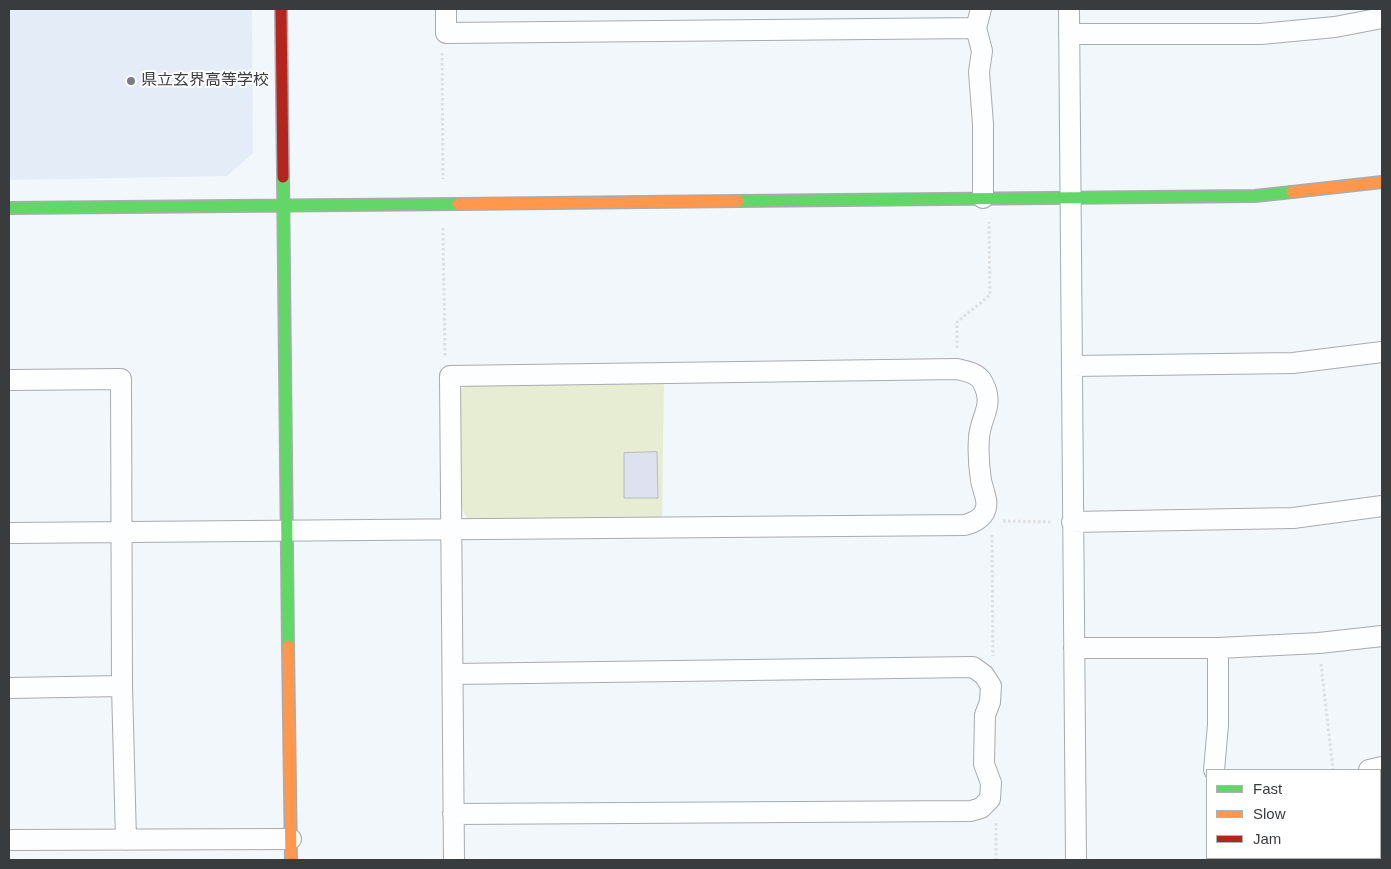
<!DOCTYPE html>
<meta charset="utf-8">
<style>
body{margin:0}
#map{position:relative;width:1391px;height:869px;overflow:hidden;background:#f2f7fc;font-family:Arial,sans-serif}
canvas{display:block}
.frame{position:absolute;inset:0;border:10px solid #393c3f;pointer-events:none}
.legend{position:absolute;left:1206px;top:769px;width:175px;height:90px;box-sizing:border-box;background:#fff;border:1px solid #b0b1b2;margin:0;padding:6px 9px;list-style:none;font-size:15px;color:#393c3f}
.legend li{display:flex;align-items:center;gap:10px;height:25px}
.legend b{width:25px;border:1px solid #b0b1b2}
</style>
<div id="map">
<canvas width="1391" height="869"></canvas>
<div class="frame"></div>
<ul class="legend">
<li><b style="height:6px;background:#63d668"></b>Fast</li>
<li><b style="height:6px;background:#ff974d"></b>Slow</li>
<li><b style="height:6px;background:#b3261e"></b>Jam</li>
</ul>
</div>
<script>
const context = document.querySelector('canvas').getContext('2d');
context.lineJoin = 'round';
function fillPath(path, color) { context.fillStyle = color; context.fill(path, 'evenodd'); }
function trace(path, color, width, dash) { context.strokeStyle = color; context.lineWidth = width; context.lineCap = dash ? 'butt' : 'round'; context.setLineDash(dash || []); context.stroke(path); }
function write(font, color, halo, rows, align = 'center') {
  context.font = font + ' Arial,"Noto Sans JP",sans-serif'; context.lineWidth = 4; context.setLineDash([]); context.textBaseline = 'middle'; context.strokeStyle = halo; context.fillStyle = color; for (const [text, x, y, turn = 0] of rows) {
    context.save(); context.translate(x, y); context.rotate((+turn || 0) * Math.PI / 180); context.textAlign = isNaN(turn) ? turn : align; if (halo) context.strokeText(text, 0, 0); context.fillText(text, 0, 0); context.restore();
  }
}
fillPath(new Path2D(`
 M9,9H252L253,153L227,176L9,180Z`), '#e4ecf7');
fillPath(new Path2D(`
 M664,383L662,517L468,519L461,509L458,392L467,385Z`), '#e6edd2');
const building = new Path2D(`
 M657,452L658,498H624V453Z`);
fillPath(building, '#dee2f0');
trace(building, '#b8babe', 1);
const street = new Path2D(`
 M446,9V33L976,28
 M981,9L976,28L982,51L979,72L983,124V198
 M1069,9L1076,860
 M1069,34H1261L1335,27L1382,18
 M1073,366L1293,363L1382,352
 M9,380L121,379L122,686L126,840
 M1072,522L1293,518L1382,506
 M9,533C327,529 646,527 965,525C972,523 980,520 984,513C990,502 983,492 981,480C979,467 978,451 979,438C980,417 995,406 983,383C979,373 966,371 957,369L450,376L454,860
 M1074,648H1218L1319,643L1382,636
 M453,674L973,667L984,675L991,686L990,702L985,715L984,764L991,783L990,799L981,808L971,811L453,814
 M9,688L122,686
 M1214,770L1218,725V648
 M1369,770L1382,767
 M9,840L291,839
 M1224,858H1232`);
const fast = new Path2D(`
 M283,177L288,646
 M738,201L1255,196L1292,192
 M9,208L458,204`);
const slow = new Path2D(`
 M1292,192L1382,182
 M458,204L738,201
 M288,646L291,860`);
const jam = new Path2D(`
 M281,9L283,177`);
trace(street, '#a8abaf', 22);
trace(fast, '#a8abaf', 14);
trace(slow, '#a8abaf', 14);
trace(jam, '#a8abaf', 14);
trace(new Path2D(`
 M442,53L443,179
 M443,228L445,357
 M957,348V322L990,295L989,222
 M1003,521L1052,522
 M992,535L993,656
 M1321,664L1333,770
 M996,823V860
 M1371,858V860`), '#dedfe1', 3, [2.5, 2.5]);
trace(street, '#fdfeff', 20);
trace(fast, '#63d668', 11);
trace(slow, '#ff974d', 11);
trace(jam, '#b3261e', 11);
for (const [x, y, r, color] of [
 [131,81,5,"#7a7d81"]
]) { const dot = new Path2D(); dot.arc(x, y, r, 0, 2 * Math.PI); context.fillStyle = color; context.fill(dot); trace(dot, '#fff', 2); }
write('16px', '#393c3f', '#fff', [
 ["県立玄界高等学校",141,81]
], 'left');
</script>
